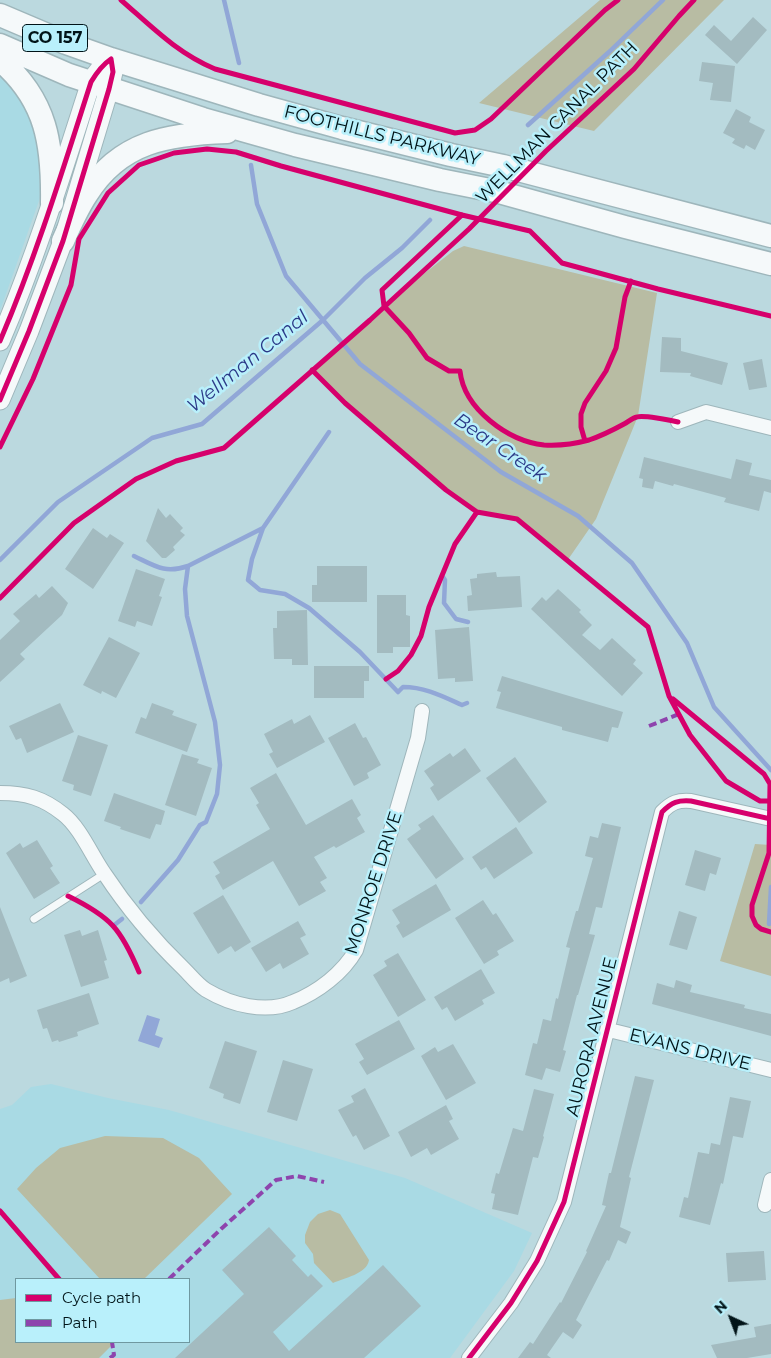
<!DOCTYPE html>
<style>
body{margin:0}
#map{position:relative;width:771px;height:1358px;overflow:hidden;background:#bbd9df;font-family:Montserrat,sans-serif}
canvas{display:block}
.legend{position:absolute;left:15px;top:1278px;width:175px;height:65px;box-sizing:border-box;background:#b9f0fb;border:1px solid #6f98a0;margin:0;padding:6px 9px;list-style:none;font-size:15px;color:#011418}
.legend li{display:flex;align-items:center;gap:10px;height:25px}
.legend b{width:25px;border:1px solid #6f98a0}
.north{position:absolute;left:706px;top:1293px;width:50px;height:50px;-webkit-text-stroke:4px #b9f0fb;paint-order:stroke;rotate:317deg;font-size:14px;font-weight:700;line-height:20px;text-align:center;color:#011418}
.north::after{content:'';display:block;margin:auto;width:18px;height:22px;background:#011418;clip-path:polygon(50% 0,100% 100%,50% 72%,0 100%)}
</style>
<div id="map">
<canvas width="771" height="1358"></canvas>
<ul class="legend">
<li><b style="height:6px;background:#d6006c"></b>Cycle path</li>
<li><b style="height:6px;background:#8e44ad"></b>Path</li>
</ul>
<div class="north">N</div>
</div>
<script>
const context = document.querySelector('canvas').getContext('2d');
context.lineJoin = 'round';
function fillPath(path, color) { context.fillStyle = color; context.fill(path, 'evenodd'); }
function trace(path, color, width, dash) { context.strokeStyle = color; context.lineWidth = width; context.lineCap = dash ? 'butt' : 'round'; context.setLineDash(dash || []); context.stroke(path); }
function write(font, color, halo, rows, align = 'center') {
  context.font = font + ' Montserrat,sans-serif'; context.lineWidth = 5; context.setLineDash([]); context.textBaseline = 'middle'; context.strokeStyle = halo; context.fillStyle = color; for (const [text, x, y, turn = 0] of rows) {
    context.save(); context.translate(x, y); context.rotate((+turn || 0) * Math.PI / 180); context.textAlign = isNaN(turn) ? turn : align; if (halo) context.strokeText(text, 0, 0); context.fillText(text, 0, 0); context.restore();
  }
}
fillPath(new Path2D(`
 M0,71L29,106L44,160L41,195L0,311Z
 M51,1084L108,1098L169,1110L405,1178L532,1233L514,1271L450,1358H0V1109L12,1105L31,1087ZM16,1279H189V1342H16Z`), '#a9dae4');
fillPath(new Path2D(`
 M600,0H724L594,131L479,103Z
 M464,246L657,293L638,416L596,519L567,561L517,519L477,512L446,490L345,403L312,370L389,301L453,251Z
 M755,844L771,845V976L720,961Z
 M105,1136L163,1138L199,1158L232,1194L144,1279H100L17,1189L36,1168L60,1148Z
 M330,1210L340,1214L369,1260C367,1274 344,1278 333,1283L314,1263L313,1254L305,1243V1235L310,1222L318,1214Z
 M16,1298V1342H112L114,1343L99,1358H0V1300Z`), '#b8bca3');
fillPath(new Path2D(`
 M147,1015L160,1019L155,1035L163,1038L159,1048L138,1041Z`), '#91a7d7');
trace(new Path2D(`
 M224,0L239,63
 M528,125L609,52L663,0
 M251,165L257,204L286,276L360,364L501,472L578,516L632,563L687,643L714,707L771,770
 M329,432L263,528L252,559L248,580L260,590L285,594L309,608L360,652L398,692L403,687C425,687 442,696 462,705L467,703
 M134,556C155,566 165,574 188,566L263,528
 M0,560L58,502L152,438L202,424L323,320L365,278L402,248L430,220
 M443,577L445,580L444,603L456,619L468,622
 M141,902L178,860L200,825L206,822L217,794L220,765L215,722L187,616L185,589L188,566
 M769,924L771,887
 M113,926L122,919`), '#91a7d7', 4.5);
fillPath(new Path2D(`
 M753,17L767,30L737,64L705,35L714,25L731,41Z
 M702,62L735,66L731,102L710,100L713,83L699,81Z
 M736,109L751,117L749,122L765,130L755,150L746,145L744,149L732,143L735,139L723,133Z
 M662,337L681,338V351L728,363L722,385L690,376L691,373L660,372Z
 M762,359L767,387L749,390L743,363Z
 M644,457L731,479L736,459L752,463L749,475L771,480V493L764,491L759,511L724,502L726,498L674,484L673,486L655,481L653,489L642,487L643,479L639,478Z
 M158,508L166,518L170,514L183,528L180,531L185,535L173,547L175,550L166,558H162L146,541Z
 M93,528L107,538L110,534L124,543L93,589L65,569Z
 M317,566H367V602H312V585H317Z
 M136,569L165,579L159,596L162,597L152,626L137,621L135,627L118,621Z
 M496,572L497,577L520,576L522,607L468,611L467,596L472,595L470,579L477,578V574Z
 M52,586L68,603L62,615L20,654L25,659L0,682V640L20,621L13,614L36,594L39,598Z
 M558,589L581,610L579,612L592,625L582,635L600,650L612,638L636,660L633,664L643,673L622,696L531,609L542,597L546,601Z
 M377,595H406V615L410,616V647H393V653H377Z
 M307,610L308,665H292V659H274L273,628H277V611Z
 M469,627L473,681L455,682V678L438,679L435,630Z
 M109,637L140,653L116,698L102,691L101,694L83,685Z
 M314,666H369V681H364V698H314Z
 M502,676L623,712L618,728L612,727L608,742L562,730V727L496,708L501,692L497,691Z
 M60,703L74,732L27,753L21,738L16,740L9,726Z
 M152,703L174,711L172,715L197,724L187,752L135,733L141,717L146,719Z
 M310,715L325,742L277,768L269,754L273,752L264,734L292,719L294,724Z
 M355,723L363,738L366,737L381,765L367,773L369,778L354,786L328,738Z
 M78,735L108,745L91,796L73,790L74,785L62,781Z
 M465,748L481,771L438,801L430,788L434,785L424,771L450,753L453,757Z
 M182,754L199,759L197,763L212,768L196,816L165,805Z
 M515,757L547,802L519,823L486,778Z
 M276,773L306,825L352,799L361,815L357,818L365,832L336,848L334,846L314,857L327,878L320,882L326,891L299,906L273,861L223,890L215,876L220,873L213,862L270,829L256,805L259,803L250,788Z
 M114,793L165,811L161,825L156,824L150,839L120,829L121,827L104,821Z
 M433,815L464,859L436,879L407,839L421,829L418,825Z
 M602,823L621,827L602,908L596,907L589,934L595,935L578,995H577L563,1050L566,1051L560,1072L546,1068L542,1080L525,1075L533,1043L537,1044L543,1019L551,1021L556,998L558,999L570,948L566,947L576,911H578L593,858L585,856L590,836L598,838Z
 M516,827L533,853L494,879L486,867L481,870L472,857Z
 M37,840L53,866L50,868L60,883L34,899L6,853L20,843L23,848Z
 M695,850L721,858L716,875L710,873L705,891L685,885Z
 M436,884L451,910L403,938L396,926L400,923L392,910Z
 M223,895L251,942L235,952L231,946L218,954L193,913Z
 M483,900L493,915L496,913L514,941L497,951L499,955L484,964L455,918Z
 M0,907L27,976L10,983L9,978L0,982Z
 M679,911L697,917L687,950L669,945Z
 M298,921L306,935L300,938L309,954L283,969L280,963L266,972L251,948Z
 M80,930L82,936L98,930L107,960L104,961L109,978L81,987L64,935Z
 M398,953L426,1000L398,1017L373,975L387,966L384,961Z
 M481,969L495,993L482,1000L484,1004L455,1021L447,1007L442,1010L434,997Z
 M676,980L692,985L690,992L745,1005L744,1008L771,1014V1036L652,1004L657,983L674,988Z
 M89,993L99,1024L77,1032L78,1036L59,1042L58,1040L52,1042L47,1028L43,1029L37,1010Z
 M399,1020L415,1049L367,1075L359,1062L364,1059L355,1044Z
 M225,1041L257,1051L240,1104L223,1098L224,1094L209,1088Z
 M453,1044L476,1083L446,1100L421,1056L435,1047L438,1052Z
 M283,1060L313,1069L297,1121L267,1112Z
 M635,1076L654,1080L629,1177L631,1178L620,1227L631,1232L626,1244L618,1240L609,1261L607,1260L576,1320L582,1325L573,1339L563,1332L547,1355L551,1358H518L530,1342L533,1344L560,1302L561,1303L587,1252L586,1251L606,1206L602,1205L609,1173H611Z
 M365,1088L390,1136L364,1150L356,1135L353,1137L338,1110L354,1102L351,1096Z
 M534,1089L554,1094L543,1136L544,1137L538,1158L533,1157L518,1215L492,1209L495,1194L491,1193L496,1173L499,1174L513,1128L523,1131Z
 M730,1097L751,1101L743,1138L733,1136L723,1184L721,1183L710,1225L679,1217L684,1197L688,1198L698,1152L709,1154L711,1143L720,1145Z
 M446,1105L453,1119L449,1121L459,1139L431,1155L427,1148L411,1157L398,1132Z
 M269,1227L296,1256L292,1260L308,1277L311,1274L323,1286L273,1332L289,1351L383,1265L421,1306L364,1358H175L244,1294L222,1270Z
 M764,1251L766,1280L728,1282L726,1253Z
 M771,1324V1354L747,1358H717L711,1345L756,1337L754,1327Z`), '#a3bbc0');
const service = new Path2D(`
 M34,919L104,874`);
const minor = new Path2D(`
 M678,422L706,412L771,428
 M0,793C26,793 43,798 63,814C80,827 92,856 104,873C127,908 154,940 184,969C191,976 198,985 206,990C231,1005 266,1014 293,1002C318,992 343,973 356,950L418,738L422,711
 M609,1030L771,1070
 M765,1205L771,1180
 M469,1358L511,1303L537,1261L564,1202L662,812C672,802 678,800 691,801L771,819`);
const secondary = new Path2D(`
 M0,341C36,257 63,169 91,82C97,72 102,65 111,59L113,72L109,89L63,241L29,331L0,400`);
const trunk = new Path2D(`
 M0,15L66,43L111,59L259,105L342,128L451,155L503,166L771,236
 M0,45L69,75L203,119L295,145L440,180L495,191L625,227L771,264
 M0,60C47,100 53,145 52,203
 M63,241C70,225 77,209 87,194C120,141 169,134 227,132`);
trace(service, '#9eb6bb', 9);
trace(minor, '#9eb6bb', 16);
trace(secondary, '#9eb6bb', 21);
trace(trunk, '#9eb6bb', 25);
trace(service, '#f5f9fa', 7);
trace(minor, '#f5f9fa', 14);
trace(secondary, '#f5f9fa', 19);
trace(trunk, '#f5f9fa', 22);
trace(new Path2D(`
 M649,726L679,714
 M169,1279L221,1229L276,1180L297,1176L324,1182
 M110,1358L114,1355L112,1342`), '#8e44ad', 4, [8, 4]);
trace(new Path2D(`
 M121,0C152,27 177,53 215,69L455,133L475,130L491,119L605,10L618,0
 M462,215L382,290L384,306L409,333L427,358L449,371H460C464,409 508,441 544,445C559,446 574,444 589,440C601,436 613,430 624,424C628,422 632,418 637,417C643,415 670,420 678,422
 M0,341C36,257 63,169 91,82C97,72 102,65 111,59L113,72L109,89L63,241L29,331L0,400
 M312,370L345,403L446,490L477,512L517,519L648,627L669,696L690,735L726,781L760,801H771
 M585,441L581,427V414L585,403L606,371L616,348L625,297L631,281
 M0,447L33,379L71,285L79,239L108,193L139,165L174,153L207,149L236,152L281,166L462,215L530,231L562,263L658,289L771,316
 M0,598L74,523L136,479L176,461L224,448L370,320L469,229L546,151L634,69L679,16L694,0
 M386,679L398,671L411,655L421,636L429,607L455,544L477,512
 M673,699L764,774L770,784L769,853L752,905V916L756,925L761,929L771,932
 M68,896C111,917 121,929 139,972
 M0,1211L59,1279
 M469,1358L511,1303L537,1261L564,1202L662,812C672,802 678,800 691,801L771,819`), '#d6006c', 5);
for (const [x, y, w] of [
 [55,38,65]
]) { const box = new Path2D(); box.roundRect(x - w / 2, y - 13.5, w, 27, 4); context.fillStyle = '#b9f0fb'; context.fill(box); trace(box, '#011418', 1); }
write('bold 16px', '#011418', null, [
 ["CO 157",55,38]
]);
write('18px', '#011418', '#b9f0fb', [
 ["WELLMAN CANAL PATH",557,123,-45],
 ["FOOTHILLS PARKWAY",382,136,14],
 ["MONROE DRIVE",374,883,-72],
 ["AURORA AVENUE",592,1037,-76],
 ["EVANS DRIVE",690,1050,14]
]);
write('italic 19px', '#2b3987', '#b9f0fb', [
 ["Wellman Canal",248,362,-39],
 ["Bear Creek",500,448,34]
]);
</script>
